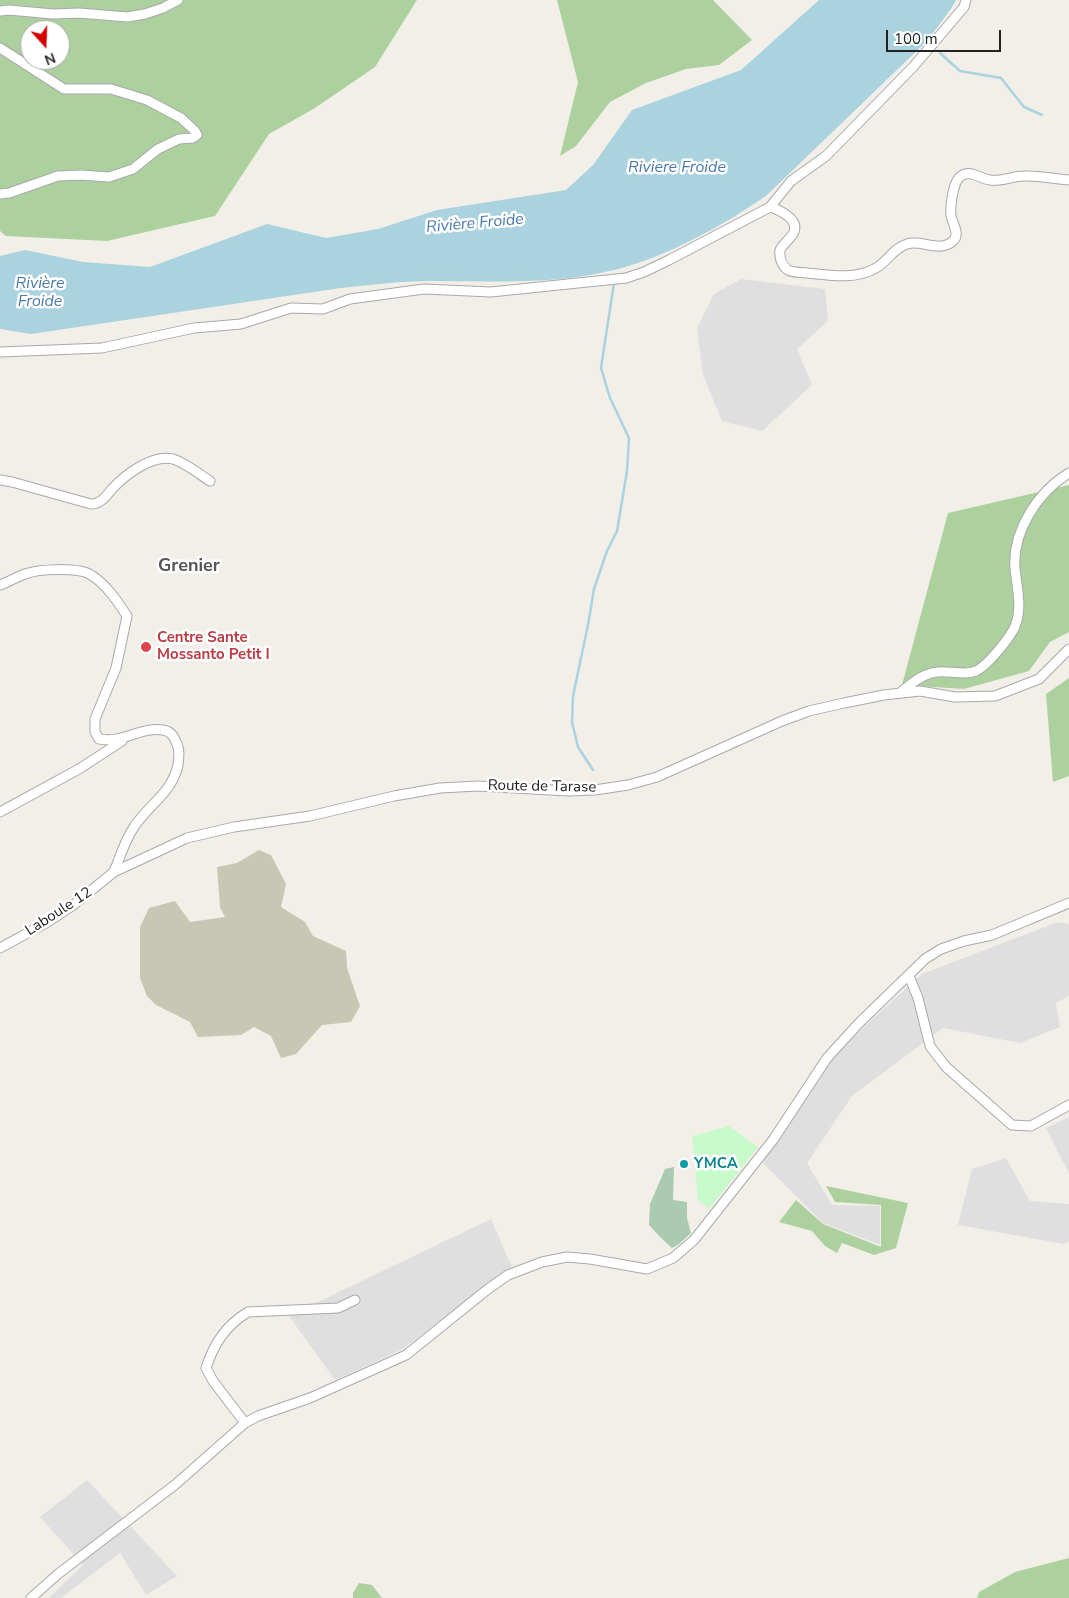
<!DOCTYPE html>
<meta charset="utf-8">
<style>
body{margin:0}
#map{position:relative;width:1069px;height:1598px;overflow:hidden;background:#f2efe9;font-family:"Nunito Sans",sans-serif}
canvas{display:block}
.north{position:absolute;left:20px;top:20px;width:50px;height:50px;box-sizing:border-box;background:#fff;border:1px solid #a7a7a7;border-radius:50%;rotate:160deg;font-size:14px;font-weight:700;line-height:20px;text-align:center;color:#222}
.north::after{content:'';display:block;margin:auto;width:18px;height:22px;background:#d40000;clip-path:polygon(50% 0,100% 100%,50% 72%,0 100%)}
.scale{position:absolute;left:886px;top:30px;width:115px;height:22px;box-sizing:border-box;border:2px solid #222;border-top:0;padding-left:6px;font-size:15px;line-height:18px;white-space:nowrap;color:#222;-webkit-text-stroke:4px #fff;paint-order:stroke}
</style>
<div id="map">
<canvas width="1069" height="1598"></canvas>
<div class="north">N</div>
<div class="scale">100 m</div>
</div>
<script>
const context = document.querySelector('canvas').getContext('2d');
context.lineJoin = 'round';
function fillPath(path, color) { context.fillStyle = color; context.fill(path, 'evenodd'); }
function trace(path, color, width, dash) { context.strokeStyle = color; context.lineWidth = width; context.lineCap = dash ? 'butt' : 'round'; context.setLineDash(dash || []); context.stroke(path); }
function write(font, color, halo, rows, align = 'center') {
  context.font = font + ' "Nunito Sans",sans-serif'; context.lineWidth = 5; context.setLineDash([]); context.textBaseline = 'middle'; context.strokeStyle = halo; context.fillStyle = color; for (const [text, x, y, turn = 0] of rows) {
    context.save(); context.translate(x, y); context.rotate((+turn || 0) * Math.PI / 180); context.textAlign = isNaN(turn) ? turn : align; if (halo) context.strokeText(text, 0, 0); context.fillText(text, 0, 0); context.restore();
  }
}
fillPath(new Path2D(`
 M741,279L825,289L828,321L797,349L812,385L762,431L722,421L703,375L697,328L714,294Z
 M1058,922L1069,924V996L1056,1003L1060,1027L1020,1043L943,1028L852,1096L807,1163L832,1205L880,1206V1245L823,1223L763,1163L829,1059L922,974Z
 M1069,1117V1173L1046,1128Z
 M1006,1158L1030,1201L1069,1204V1241L1064,1244L958,1225L972,1169Z
 M491,1219L512,1267L401,1350L335,1380L289,1316Z
 M87,1480L177,1576L146,1595L120,1553L61,1598H49L83,1565L40,1517Z`), '#e0dfdf');
fillPath(new Path2D(`
 M259,850L271,855L286,884L281,907L305,922L313,936L346,951L347,968L360,1006L351,1022L322,1025L296,1054L281,1058L271,1036L254,1027L241,1035L198,1037L190,1022L156,1005L147,996L140,978V927L149,908L175,901L190,922L225,917L220,907L217,867L237,863Z`), '#c7c7b4');
fillPath(new Path2D(`
 M0,0H417L375,67L315,108L269,134L215,216L107,241L6,236L0,231ZM30,30H60V60H30Z
 M557,0H713L752,40L719,65L686,69L646,83L610,102L576,146L560,156L578,82Z
 M1069,485V632L1050,642L1029,671L964,689L902,685L948,513Z
 M1069,678V776L1053,782L1046,694Z
 M826,1186L908,1203L896,1248L874,1255L842,1243L837,1253L825,1246L812,1231L779,1222L796,1200L823,1224L881,1247V1205L835,1202Z
 M1069,1558V1598H977L979,1592L1015,1572Z
 M359,1583L372,1585L382,1598H353V1593Z`), '#add19e');
fillPath(new Path2D(`
 M674,1167L673,1200L687,1202V1218L691,1233L679,1244L672,1248L660,1237L649,1225L650,1204L665,1169Z`), '#aacbaf');
fillPath(new Path2D(`
 M729,1126L758,1147L709,1209L698,1200L692,1136Z`), '#c8facc');
fillPath(new Path2D(`
 M819,0H956L951,9L927,41L767,195C725,225 664,258 614,270C554,285 490,281 429,281C400,281 370,285 341,288L31,334L0,329V256L25,250L83,262L150,267L267,224L326,238L378,229L437,210L566,190L593,165L632,110L741,70Z`), '#aad3df');
trace(new Path2D(`
 M940,53L960,71L1001,78L1024,107L1042,115
 M593,770L578,747L572,722L573,696L588,625L594,589L607,551L617,531L627,471L629,438L610,398L601,368L614,283`), '#aad3df', 2.5);
const street = new Path2D(`
 M0,11L9,10L53,14L79,13L127,17L145,14L163,8L178,0
 M0,48L64,89H111L147,100L181,118L195,131L197,135L193,138L179,139L158,149L133,169L109,177L81,175L58,176L9,193L0,194
 M770,207C780,210 801,220 793,234C789,240 783,244 780,250C779,258 782,266 788,270C794,273 801,272 807,273C829,275 853,280 874,269C887,263 893,248 907,244C921,239 941,254 954,240C960,233 952,223 951,215C950,206 953,181 961,176C971,169 980,179 990,180C1001,182 1012,176 1024,176C1038,175 1054,179 1069,180
 M0,352L102,348L194,328L241,324L291,308L323,309L350,299L424,289L491,292L626,278L644,272L669,260L770,207L791,181L826,156L913,67L964,7L966,0
 M0,480L12,482L91,504C101,504 106,496 112,489C125,475 152,454 173,459C186,463 199,474 210,481
 M0,585C8,582 17,577 25,574C38,569 79,567 91,575C106,584 118,602 127,616L116,668L95,719V732L99,739C122,744 142,726 163,730C170,731 174,736 176,742C180,749 179,757 178,765C172,793 149,804 134,827C125,840 120,857 114,872
 M900,693C914,681 927,670 946,672C957,672 966,675 976,671C987,666 1006,642 1012,632C1024,614 1017,588 1015,569C1012,531 1038,492 1069,473
 M0,812L79,769L122,741
 M0,948L46,923L72,906L114,872L187,838L234,827L310,816L394,796L440,788L478,786L568,791L595,790L628,785L657,777L782,721L809,711L844,703L884,695L920,691L955,697L995,696L1039,679L1069,649
 M909,976L918,998L930,1046L946,1067L1012,1125L1031,1126L1069,1105
 M245,1423L213,1381L206,1368C214,1344 225,1326 248,1312L338,1308L355,1300
 M31,1598L58,1574L176,1484L245,1423L258,1416L310,1398L406,1355L488,1289L508,1275L542,1262L567,1257L590,1259L647,1269L673,1258L694,1240L773,1140L827,1058L859,1023L925,959L941,949L964,941L992,935L1069,903`);
trace(street, '#a9a9a9', 11);
trace(street, '#fff', 9);
for (const [x, y, r, color] of [
 [146,647,6,"#e0444e"],
 [684,1164,5,"#0f9aa8"]
]) { const dot = new Path2D(); dot.arc(x, y, r, 0, 2 * Math.PI); context.fillStyle = color; context.fill(dot); trace(dot, '#fff', 2); }
write('bold 15px', '#be3a42', '#fff', [
 ["Centre Sante",157,638],
 ["Mossanto Petit I",157,655]
], 'left');
write('15px', '#222', '#fff', [
 ["Route de Tarase",542,787,1],
 ["Laboule 12",59,912,-33]
]);
write('bold 15px', '#0d838f', '#fff', [
 ["YMCA",694,1164]
], 'left');
write('italic 16px', '#4a7aab', '#fff', [
 ["Riviere Froide",677,168],
 ["Rivière Froide",475,224,-5],
 ["Rivière",40,284],
 ["Froide",40,302]
]);
write('bold 18px', '#555', '#fff', [
 ["Grenier",189,567]
]);
</script>
